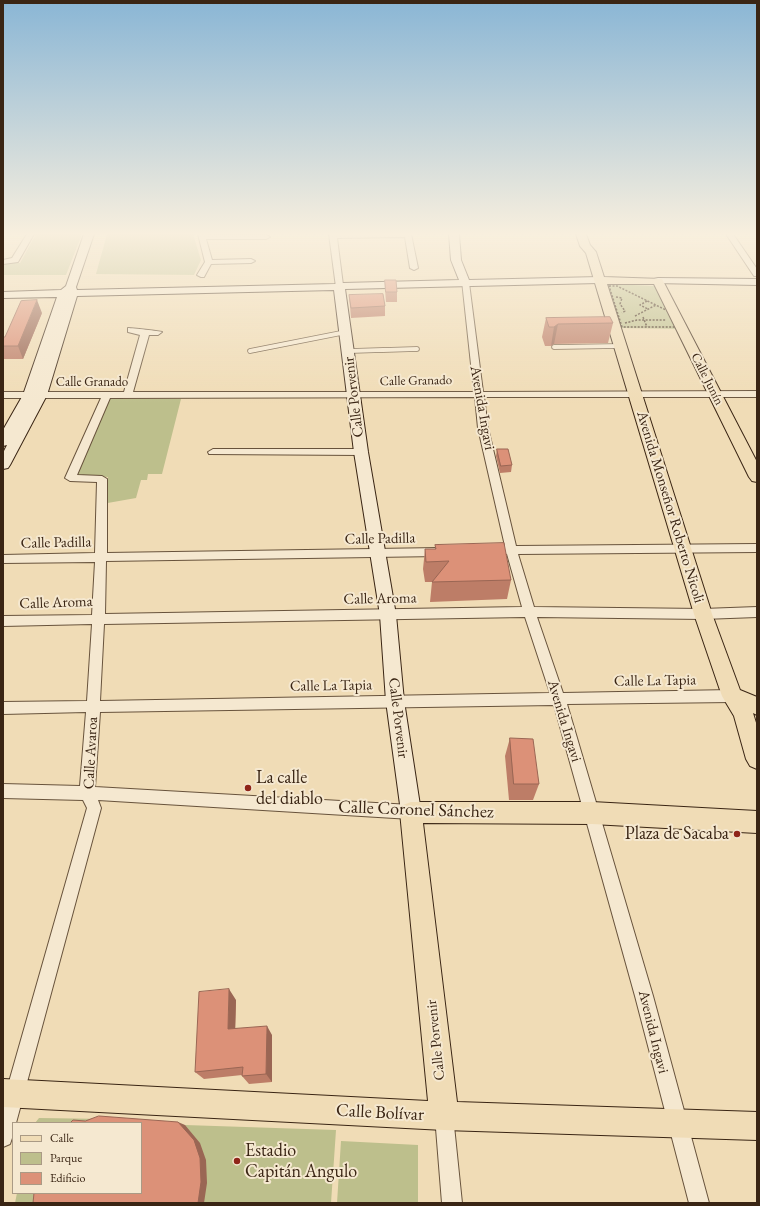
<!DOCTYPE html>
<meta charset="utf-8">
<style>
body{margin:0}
#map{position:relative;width:760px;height:1206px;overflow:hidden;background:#f0dcb6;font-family:"EB Garamond",serif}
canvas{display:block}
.frame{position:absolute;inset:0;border:4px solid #3a2514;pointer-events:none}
.legend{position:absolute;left:12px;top:1122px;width:130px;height:72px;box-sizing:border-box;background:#f5e8d0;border:1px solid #aa9a85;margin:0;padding:5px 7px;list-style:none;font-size:12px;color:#3a2514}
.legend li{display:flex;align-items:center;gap:8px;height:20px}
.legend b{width:20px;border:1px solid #aa9a85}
</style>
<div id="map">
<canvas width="760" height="1206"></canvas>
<div class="frame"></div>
<ul class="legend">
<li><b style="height:5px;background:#f0dcb6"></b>Calle</li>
<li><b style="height:11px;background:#bdbf8c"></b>Parque</li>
<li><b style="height:11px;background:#dc9178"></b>Edificio</li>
</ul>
</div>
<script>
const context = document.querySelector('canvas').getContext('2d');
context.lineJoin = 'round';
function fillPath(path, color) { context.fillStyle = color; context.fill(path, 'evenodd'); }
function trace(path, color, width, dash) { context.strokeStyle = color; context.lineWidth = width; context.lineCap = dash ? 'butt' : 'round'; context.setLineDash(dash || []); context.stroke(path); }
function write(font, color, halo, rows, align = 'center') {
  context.font = font + ' "EB Garamond",serif'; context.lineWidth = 4; context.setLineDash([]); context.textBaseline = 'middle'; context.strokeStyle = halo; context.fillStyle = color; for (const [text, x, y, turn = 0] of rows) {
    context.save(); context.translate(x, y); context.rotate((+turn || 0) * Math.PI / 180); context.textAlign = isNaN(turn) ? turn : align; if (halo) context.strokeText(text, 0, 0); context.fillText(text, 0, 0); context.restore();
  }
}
fillPath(new Path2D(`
 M36,234H82L66,275H3V263H20Z
 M107,234H193L201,260L194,275L96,274Z
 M609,284L656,286L678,329L620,328L607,286Z
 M109,399H181L162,474H148L147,480H141L136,498L102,504L108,477L75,475Z
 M39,1118L108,1119L185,1125L336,1130L331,1203H15L17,1193H141V1123H35Z
 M341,1141L418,1145V1203H337Z`), '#bdbf8c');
const lane = new Path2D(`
 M554,347L621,346
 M250,351L346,332
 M349,351L417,349`);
const street = new Path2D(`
 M27,234H34L18,262L3,264V260L12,258Z
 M198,234L266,235L270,237L266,239H206L212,260L251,259L255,261L251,263L211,264L204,277H201L197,275L205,262Z
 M329,234H411L418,268L414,270L410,268L405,237L337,238L343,285L336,287Z
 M726,234H733L757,269V276H754Z
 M462,281L469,283L483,392L757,391V397H484L488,428L516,546L757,544V552L518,554L534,607L703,609L757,607V617L703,619L537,617L563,693L732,690L737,692L739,696L737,700L732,702L567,704L653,996L709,1203H689L635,996L554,705L100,712L95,787L411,805L416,807L418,812L416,817L411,819L98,800L101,808L16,1123H13V1135L10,1144L3,1147V1103L87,808L83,800L3,798V784L80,786L86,712L3,714V702L87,701L92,624L3,626V616L92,615L95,562L3,563V555L95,553L97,482L70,481L65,478L101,398H3V392H124L140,335L128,332V328C132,328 160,331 162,332L158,335H149L133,392H474ZM475,397L478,428L505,546L500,547L498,550L500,553L507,554L522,607L105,614L106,561L440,556L446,552L440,548L107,553V479L102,476L77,475L110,398ZM525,617L550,693L100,701L104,624Z
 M213,449H361L366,452L361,455L209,454L208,452Z
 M444,1107L451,1109L453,1116L462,1203H442L435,1116L437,1109Z`);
const secondary = new Path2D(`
 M84,234H94L76,287L77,290L335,284L339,282L343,283L459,280L451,260L449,234H459L461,260L469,280L599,277L604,280L599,283L345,289L368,452L396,615L404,701L421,812L418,819L411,821L404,819L401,812L386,701L380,615L354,452L334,290L77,296L47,395L10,465L8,468L3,469V453L7,445L3,446V430L23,395L57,297L3,298V292L61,290L66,286Z
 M658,278L757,279V285L654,283L653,281L654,279Z`);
const primary = new Path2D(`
 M576,234H586L590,245L596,252L604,277L662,279L757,462V482L752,481L749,477L654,284H607L712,614L740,690L757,697V715L753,713L757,726V769L750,766L746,759L734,716L722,696L694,614L586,253L580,246Z
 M411,802H592L757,811V833L592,824L423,823L457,1102L757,1112V1140L444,1130L3,1107V1079L428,1101L400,812L403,805Z`);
trace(lane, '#68533c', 5.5);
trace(street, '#68533c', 2);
trace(secondary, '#3a2514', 2);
trace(primary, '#3a2514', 2);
trace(new Path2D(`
 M609,286H617L668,311L676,327H622Z
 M616,297L622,298L620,304L625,311L622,313
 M647,301L640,305L648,309
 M635,316L656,305
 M643,317L647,327
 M625,323L637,320H666`), '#3a2514', 1.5, [2, 1.5]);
trace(lane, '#f5e8d0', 4);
fillPath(street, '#f5e8d0');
fillPath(secondary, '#f5e8d0');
fillPath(primary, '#f0dcb6');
fillPath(new Path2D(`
 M385,280L397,292V302H386L385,290Z
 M349,295L385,306V316L351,318Z
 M42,313L23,359H3V337H5Z
 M546,318L613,323L608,343L554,344L551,346H545L542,337Z
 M497,449L512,465L511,472L500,473L496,456Z
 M435,545L511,580L507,599L430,602L432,582H425L423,569L425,549H435Z
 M510,738L539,784L533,800H509L505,756Z
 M236,1000L235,1028L272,1035V1082L249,1084L242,1076V1075L204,1079L195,1072Z`), '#bd7d67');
fillPath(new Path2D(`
 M37,300L42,313L23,359L18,346Z
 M558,324L554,344L551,346L554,327Z
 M229,989L236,1000L235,1038L228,1029Z
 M267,1026L272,1035V1082L266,1074Z
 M178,1122L185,1125L200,1143L206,1160L207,1183L204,1203H198Z`), '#9a6654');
const building = new Path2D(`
 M385,280H396L397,292H386Z
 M383,294L385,306L351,308L349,295Z
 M37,300L18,346H3V337H5L21,301Z
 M610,317L613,323L558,324L554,327H549L546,318Z
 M497,449H508L512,465L501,466Z
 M504,543L511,580L432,582L449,561L426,562L425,549H436L435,545Z
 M510,738L533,739L539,784H514Z
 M229,989L228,1029L267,1026L266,1074L242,1076L243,1067L195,1072L199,992Z
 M99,1116L178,1122L194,1140L200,1158L201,1182L198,1203H33L34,1193H141V1123H70L73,1120L85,1121Z`);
fillPath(building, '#dc9178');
trace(building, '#9a6654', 1);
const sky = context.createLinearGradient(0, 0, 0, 403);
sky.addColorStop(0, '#8ab6d5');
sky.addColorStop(0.58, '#f8efde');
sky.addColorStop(1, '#f8efde00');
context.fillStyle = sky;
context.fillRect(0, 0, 760, 403);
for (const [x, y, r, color] of [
 [248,788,4,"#8f2418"],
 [737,834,4,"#8f2418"],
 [237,1161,4,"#8f2418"]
]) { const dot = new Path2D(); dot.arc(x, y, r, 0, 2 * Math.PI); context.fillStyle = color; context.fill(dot); trace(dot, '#f5e8d0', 1.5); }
write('13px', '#3a2514', '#f5e8d0', [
 ["Calle Junín",707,379,63],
 ["Calle Granado",416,381,-1],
 ["Calle Granado",92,382]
]);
write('15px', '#3a2514', '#f5e8d0', [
 ["Calle Porvenir",354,397,-97],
 ["Avenida Ingavi",482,408,80],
 ["Avenida Monseñor Roberto Nicoli",670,507,73],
 ["Calle Padilla",380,539,-1],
 ["Calle Padilla",56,543,-1],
 ["Calle Aroma",380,599,-1],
 ["Calle Aroma",56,603,-2],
 ["Calle La Tapia",655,681,-1],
 ["Calle La Tapia",331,686,-1],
 ["Calle Porvenir",398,718,83],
 ["Avenida Ingavi",564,721,73],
 ["Calle Avaroa",91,753,-87],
 ["Avenida Ingavi",653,1032,76],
 ["Calle Porvenir",436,1040,-96]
]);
write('18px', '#3a2514', '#f5e8d0', [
 ["La calle",256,778],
 ["del diablo",256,799],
 ["Plaza de Sacaba",729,834,"right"],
 ["Estadio",245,1151],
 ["Capitán Angulo",245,1172]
], 'left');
write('18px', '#3a2514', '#f5e8d0', [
 ["Calle Coronel Sánchez",416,810,2],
 ["Calle Bolívar",380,1113,3]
]);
</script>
